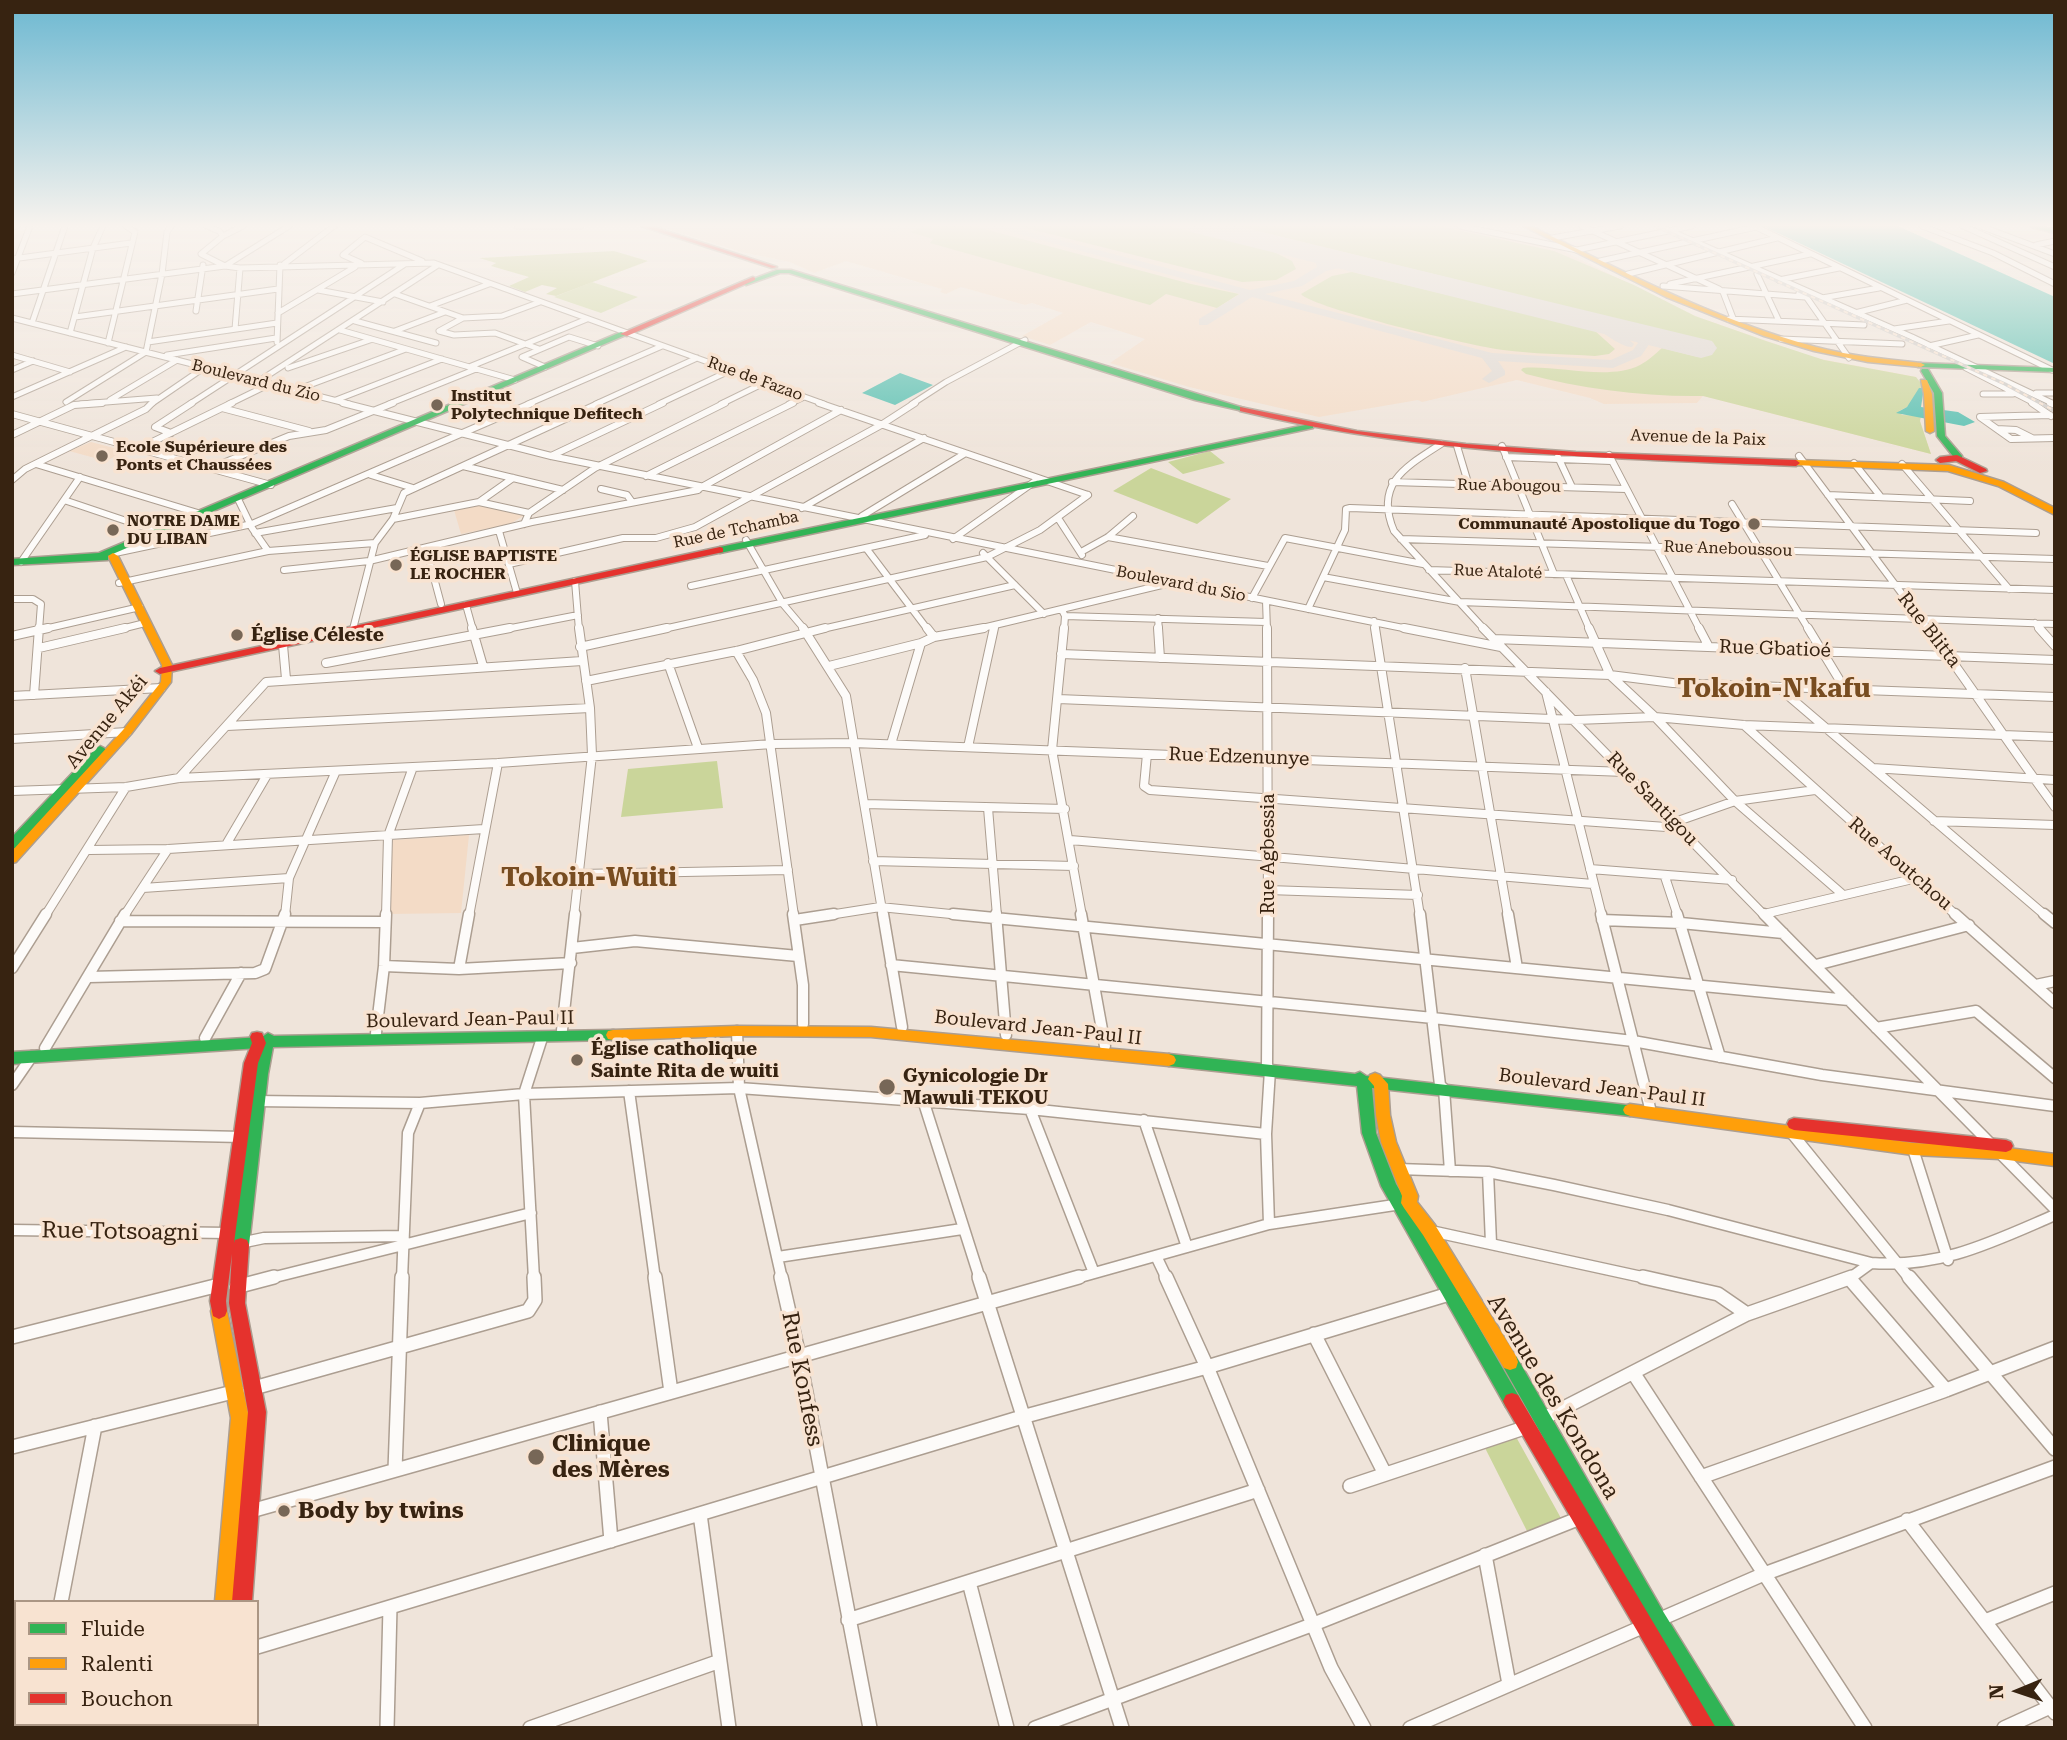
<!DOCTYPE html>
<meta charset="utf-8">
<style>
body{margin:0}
#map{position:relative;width:2067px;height:1740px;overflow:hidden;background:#efe4da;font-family:"Roboto Serif",serif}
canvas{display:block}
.frame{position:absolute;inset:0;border:14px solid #372311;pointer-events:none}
.legend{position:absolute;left:14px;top:1600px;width:245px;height:126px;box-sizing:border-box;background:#f8e3d1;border:2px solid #ab9684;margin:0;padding:9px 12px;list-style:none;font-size:21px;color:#372311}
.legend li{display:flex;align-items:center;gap:14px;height:35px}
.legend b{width:35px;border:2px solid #ab9684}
.north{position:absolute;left:1983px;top:1656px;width:70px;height:70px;-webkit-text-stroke:5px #f8e3d1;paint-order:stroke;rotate:268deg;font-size:19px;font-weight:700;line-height:28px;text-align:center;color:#372311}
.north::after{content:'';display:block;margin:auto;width:24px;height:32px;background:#372311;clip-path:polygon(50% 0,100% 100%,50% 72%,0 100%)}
</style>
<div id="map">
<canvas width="2067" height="1740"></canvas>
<div class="frame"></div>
<ul class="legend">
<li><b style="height:9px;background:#30b455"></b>Fluide</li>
<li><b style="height:9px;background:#ff9f0a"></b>Ralenti</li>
<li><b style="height:9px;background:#e5322d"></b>Bouchon</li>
</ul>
<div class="north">N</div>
</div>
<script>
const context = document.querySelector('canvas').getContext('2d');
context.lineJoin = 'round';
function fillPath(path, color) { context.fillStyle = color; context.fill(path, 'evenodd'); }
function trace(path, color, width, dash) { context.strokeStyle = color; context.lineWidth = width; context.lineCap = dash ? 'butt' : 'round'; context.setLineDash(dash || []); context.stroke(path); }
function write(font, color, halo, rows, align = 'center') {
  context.font = font + ' "Roboto Serif",serif'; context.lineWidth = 7; context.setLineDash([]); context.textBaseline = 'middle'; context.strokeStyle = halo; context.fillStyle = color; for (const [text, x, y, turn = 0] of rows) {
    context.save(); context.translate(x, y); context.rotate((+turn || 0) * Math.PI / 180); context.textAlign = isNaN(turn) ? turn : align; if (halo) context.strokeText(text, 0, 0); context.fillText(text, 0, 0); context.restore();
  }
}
fillPath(new Path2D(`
 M658,226H1454L1561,250L1695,316L1816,358L1916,377L1926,393L1920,421L1931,454L1703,396L1697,403L1604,404L1590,398L1517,380L1422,402L1418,400L1319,417L1189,387L1110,363L1145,339L1091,322L1050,345L1022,336L1063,313L1032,303L1025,305L961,287L946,294L940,292L942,289L846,261L814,273L790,262L741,252Z
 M91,442L126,451L106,461L69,451Z
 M483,504L528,513L510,524L461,534L454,510Z
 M469,835L461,913L388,914L393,840Z`), '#f3dbc6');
fillPath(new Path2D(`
 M924,226H973L1191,284L1239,294L1217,308L1166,294L1150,305L930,243L933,239L910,232Z
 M1018,226H1170L1274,252L1292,261L1296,269L1276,280L1242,282Z
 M1238,226H1439L1554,251L1634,285L1695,316L1766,341L1824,360L1916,377L1925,388L1907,407L1899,411L1902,415L1921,416L1920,421L1931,454L1703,396C1644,397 1583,389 1526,374L1521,370L1523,368C1557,365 1609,381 1640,365C1648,361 1655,354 1662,348L1698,357L1714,343Z
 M1352,272L1594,330L1615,349L1609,354L1595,356C1564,354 1533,354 1503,350C1476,347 1312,308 1301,294L1332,276Z
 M592,282L638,297L601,313L554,297Z
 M1210,451L1225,463L1183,474L1168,462Z
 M1151,468L1231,499L1197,524L1113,491Z
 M717,761L723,808L621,817L628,769Z
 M1515,1435L1562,1520L1527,1531L1482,1442Z`), '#cad59a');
fillPath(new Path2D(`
 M614,251L648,261L556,296L546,294L557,288L542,285L525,292L509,286L529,277L491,266L496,263L479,258Z`), '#c1cc86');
fillPath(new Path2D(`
 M1763,226H1898L2055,297V364Z
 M900,373L933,385L895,405L862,393Z
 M1919,388H1924L1921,407L1958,412L1975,422L1964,426L1896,413L1907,407Z`), '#52beaf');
fillPath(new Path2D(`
 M893,226H907L893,233L888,230Z
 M989,226H1007L1250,290L1294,281L1317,267L1315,260L1295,252L1294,250L1299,247L1324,256L1327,264L1344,261L1375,265L1377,267L1371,270L1344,267L1326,271L1302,286L1265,294L1492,353L1611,360L1633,350L1638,343L1634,338L1621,333L1634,344L1632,347C1622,348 1597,329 1589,322L1595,318L1615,328L1621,324L1642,332L1650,343L1641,356L1613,368L1498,361L1505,371V375L1489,383L1482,379L1492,371L1482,358L1252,297L1207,325H1199V319L1240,294Z`), '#ded7d0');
fillPath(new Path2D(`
 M1187,226H1236L1712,341L1717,348L1712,355L1701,358L1191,232Z`), '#ded7d0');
const streetFar4 = new Path2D(`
 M207,226L219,231L223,236
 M243,226L223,236L201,254L225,266L240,268L434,263L824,404
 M517,226H581
 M1460,226L1577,250L1692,226
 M1582,226L1719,289L1723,292L1733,318
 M1659,226L1912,337L2054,404
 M1754,226L2052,370
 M1922,226L1993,253L2055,284
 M1963,226L2055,267
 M12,227L17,226
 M1983,227L2055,254
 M1552,238L1620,226
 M2036,245L2055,241
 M12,259L131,243
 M1600,261L1756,227
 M361,263L343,255L365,237L422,261
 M284,264L334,226
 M12,273L30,226
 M1628,274L1777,238
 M1757,274L1779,321
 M1779,280L1839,268
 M1670,284L1810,254
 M1663,286L1805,297
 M318,290L383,302
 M1799,293L1807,298L1849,358
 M12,294L225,266L289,226
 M395,294L463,318L502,316L540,302
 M1822,298L1879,288
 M430,306L489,284
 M196,311L203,265
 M278,313L355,267
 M1855,313L1907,300
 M75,317L278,289
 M12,318L349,404
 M463,318L439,331L454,335L495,333L539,349
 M1729,319L1864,325
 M355,321L436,343
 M32,323L65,226
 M235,329L240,268
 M1894,329L1949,321
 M340,330L515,380
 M395,331L445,312
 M70,333L93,248L103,226
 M1781,339L1902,344
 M148,342L277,323
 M277,342L280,265
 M108,343L135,232L126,226
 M1929,346L1978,335
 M12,355L70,372
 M167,355L276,338
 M469,367L587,319
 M545,367L522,357L569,337L598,346
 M288,368L370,340
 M1966,368L2036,404
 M12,370L33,361
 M259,381L438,265
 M296,390L406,349
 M2036,393H2055
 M1983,394H2013
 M12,397L126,347
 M110,400L177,360
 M336,400L442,359
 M66,402L146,352L162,274L167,232L171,226
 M81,404L157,398
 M151,404L205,367
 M190,404L405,264
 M229,404L270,384
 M389,404L476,369
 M528,404L662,346
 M596,404L697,358
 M659,404L729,371
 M721,404L764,383
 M789,404L804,397
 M912,404L946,382L1025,340`);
const streetFar3 = new Path2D(`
 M343,403L551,456L1413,630
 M819,403L1088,495
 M2032,403L2051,416
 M2050,403L2055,405
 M222,408L309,431
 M12,414L271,485
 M2050,415L1980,417L2011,439L2055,438
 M1997,429L2016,430L2032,438
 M171,433L155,427L192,403
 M12,435L74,405L102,403
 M1441,444C1405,467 1374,484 1394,531L1485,630
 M1457,446L1469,486
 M1502,446L1554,574
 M140,448L232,403
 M1609,455L1700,630
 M551,456L663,403
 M1799,456L1929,630
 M1506,457L1611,461
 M1558,457L1572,487
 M1854,463L1881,497
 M36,464L201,514
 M1902,464L2009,589
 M463,466L563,490
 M211,468L289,436L326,430L393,403
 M371,475L413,488
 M646,476L793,403
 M12,480L25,469L146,409L152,403
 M1392,482L1626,489
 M700,488L841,410
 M601,489L627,495L632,502
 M1828,495L1970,501
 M238,499L252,528L268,551
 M64,500L159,532
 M479,502L513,478
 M1732,504L1809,630
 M802,508L924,438
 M862,516L964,454
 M1058,518L1082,555
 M393,519L479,502L529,513
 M524,524L529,513L595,468L725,403
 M499,531L517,593
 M255,533L397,508
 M1108,537L1268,566
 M953,539L1034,482
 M1401,539L2055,559
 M746,540L783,604L805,630
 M426,548L441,604
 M866,548L928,630
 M1081,552L1108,537L1133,516
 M115,553L252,524L532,403
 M983,553L1044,614
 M21,562L80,477
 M509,564L623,538H656L695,527L881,425L915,403
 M284,570L369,561L532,522L698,490
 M1429,570L2055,590
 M1566,575L1590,630
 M1323,577L1460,602L2055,624
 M575,581L579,630
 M119,583L268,551L375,543
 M691,586L925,535
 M1252,598L1285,538L1423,564
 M12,599H33L41,604L39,630
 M1266,601L1267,630
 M466,605L473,630
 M1308,609L1345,530L1346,509L1350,508L2036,533
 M1062,610L1065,616L1064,630
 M1065,616L1266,622
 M1158,618L1159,630
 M1374,621L1376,630
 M2035,623L2041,630
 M353,629L375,543L393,519L404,493L600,403
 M40,630L140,607
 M117,630L141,624
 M501,630L578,615
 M659,630L987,557L1040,530L1088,495
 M818,630L1015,585
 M974,630L1166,584
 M993,630L994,626`);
const streetFar2 = new Path2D(`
 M472,628L483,666
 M803,628L846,696L883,916
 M927,628L934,637
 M1064,628L1052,750L1082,916
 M1158,628L1160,658
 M1267,628L1268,916
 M1375,628L1420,916
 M1404,628L1501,647
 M1483,628L1765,916
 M1589,628L1610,675L1655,717L1735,801L1841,893
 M1699,628L1709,647
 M1808,628L1845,689
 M1928,628C1972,687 2011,748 2055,807
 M2039,628L2055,646
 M12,636L48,628
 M1494,639L2055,660
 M283,645L286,679
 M580,647L667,628
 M39,648L125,628
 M736,651L753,680L766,713L794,916
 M1061,654L1610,675L1673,683L2055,697
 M326,663L510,628
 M668,663L698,748
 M829,666L921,643L934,637L984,628
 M1465,668L1508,916
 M586,681L736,651L825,628
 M1778,687L2046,916
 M1546,692L1602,916
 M34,695L39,628
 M12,696L161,688
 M1058,699L1576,720L1655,717L1744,725L2055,737
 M1744,725L1957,916
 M227,726L590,708
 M12,739L127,732
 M891,744L921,643
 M968,747L994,628
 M1147,754L1144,786L1150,790L1680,828
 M1873,768L2055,780
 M179,778L266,682L582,661
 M12,791L126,787L179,778L498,763L772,744L853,743L1625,772
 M865,804L1065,809
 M988,808L997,916
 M1934,821L2055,825
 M1675,822L1735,801L1815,790
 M1070,840L1593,884
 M227,843L267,775
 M89,850L168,849L484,829
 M873,861L1074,866
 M1590,869L1732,880
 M580,874L788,870
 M1665,877L1678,916
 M143,888L289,878
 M1268,890L1418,895
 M1764,914L1917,878
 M45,916L126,787
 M124,916L168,849
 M285,916L289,878L336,771
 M386,916L388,836L413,767
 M469,916L498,763
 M574,916L592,755L590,708L579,628
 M823,916L880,907L971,916`);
const streetFar1 = new Path2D(`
 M793,914L803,985V1024
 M883,914L902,1027
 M953,914L1849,1000
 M996,914L1006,1035
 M1081,914L1105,1046
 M1268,914L1267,1066L1270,1070L1266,1134L1269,1224
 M1420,914L1440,1085L1444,1089L1450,1171
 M1508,914L1517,968
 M1601,914L1650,1108
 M1677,914L1720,1057
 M1764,914L2055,1209
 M1955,914L2055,1003
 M2044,914L2055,923
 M795,920L834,914
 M1602,920L1681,923L1783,933
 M120,921L384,922
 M572,948L635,941L798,956
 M891,965L1433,1018L1633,1041L1822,1075L2055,1106
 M1816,965L1969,925
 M384,966L459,969L571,963
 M12,968L46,914
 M459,969L469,914
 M89,977L255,973L265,969L285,914
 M2036,985L2055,981
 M1876,1028L1976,1011L2055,1078
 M562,1030L575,914
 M737,1031L739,1088L782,1279
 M376,1033L384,966L386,914
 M205,1038L241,973
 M45,1048L125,914
 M12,1085L32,1056
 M629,1091L655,1279
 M923,1100L980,1279
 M255,1101L420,1103L524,1094L739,1088L1030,1109L1266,1134
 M1030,1109L1094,1273
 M1144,1120L1187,1247
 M1790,1131L1910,1279
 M12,1132L242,1137
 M1913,1149L1948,1260
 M1398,1169L1488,1172L1554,1185L1668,1210L1871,1263C1942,1268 1992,1242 2055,1215
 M1488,1172L1491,1243
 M12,1230L228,1233
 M1431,1231L1651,1279
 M240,1243L264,1238L403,1236
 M1156,1256L1167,1279
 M778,1257L962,1229
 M267,1279L531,1213
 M402,1279L408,1133L420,1103
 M534,1279L524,1094L542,1038
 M1073,1279L1269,1224L1401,1204
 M1849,1279L1871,1263`);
const street = new Path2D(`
 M655,1277L671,1392
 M781,1277L799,1356L870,1728
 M979,1277L1122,1728
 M1166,1277L1207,1367L1331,1668L1364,1728
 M1643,1277L1718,1294L1747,1314
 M1909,1277L2055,1449
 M1850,1279L1946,1390
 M236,1287L274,1277
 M1314,1334L1385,1474
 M12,1337L219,1285
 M1634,1374L1865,1728
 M254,1388L528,1311L535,1300L534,1277
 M600,1412L611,1541
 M1544,1418L1747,1314L1852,1277
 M12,1447L237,1391
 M395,1470L402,1277
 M1701,1477L1946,1390L2055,1348
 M1350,1486L1527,1427
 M251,1511L1079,1277
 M700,1514L729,1728
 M1907,1520L2055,1713
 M1485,1555L1509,1684
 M969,1582L1007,1728
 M61,1602L95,1426
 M848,1620L1258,1490
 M1985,1621L2055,1593
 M257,1647L1022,1417L1207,1367L1449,1294
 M12,1695L16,1694
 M36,1724V1728
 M387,1728L390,1607
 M530,1728L720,1661
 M1035,1728L1314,1624L1580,1518
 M1410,1728L1764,1574L2055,1467
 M2004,1728L2050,1707`);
const fast = new Path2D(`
 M2030,226L2055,229V233L2031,227Z
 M777,270H791L1247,409L1243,411L1195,400L789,273H780L746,285L743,283Z
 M621,332L628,334L108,556V560L12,565V559L99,553Z
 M1918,363L2055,368V372L1921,367H1918Z
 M1922,369H1928L1942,393L1945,436L1962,456V460H1956L1937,436L1934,393L1921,371Z
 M1310,424H1313V428L720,553L715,550L720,547Z
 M100,746L104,748L106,750L104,752L16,848L12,849V837L96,748Z
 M613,1030L618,1031L620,1035L618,1039L613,1040L273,1047L268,1074L249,1245L247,1250L241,1252L235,1250L233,1245L254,1074L259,1048L12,1064V1052L262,1037L268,1033L274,1036Z
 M1169,1054L1355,1074L1360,1072L1366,1076L1635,1106L1637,1110L1635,1114L1630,1116L1372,1088L1376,1133L1396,1184L1518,1395L1521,1401L1518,1407L1512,1409L1506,1407L1381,1186L1362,1133L1357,1086L1169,1066L1164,1064L1162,1060L1164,1056Z
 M1510,1354L1516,1356L1664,1613L1735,1728H1713L1650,1627L1504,1368L1502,1362L1504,1356Z
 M205,1724H242V1728H204Z`);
const slow = new Path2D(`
 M1523,226H1531C1624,272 1716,320 1816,347C1850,356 1886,359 1921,363L1925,365L1921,367L1868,362L1814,351L1764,336L1666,297Z
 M1921,380H1927L1932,394L1934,431L1930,433L1926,431L1924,394Z
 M1796,460L1949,465L2004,482L2055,508V515L1998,486L1948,471L1793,465L1792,463Z
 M113,553L118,556L172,665L171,682L131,734L16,862L12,863V851L123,730L161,682L162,665L108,556Z
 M737,1026L871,1027L1169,1054L1174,1056L1176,1060L1174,1064L1169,1066L871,1037L737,1036L613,1040L608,1039L606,1035L608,1031L613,1030Z
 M1375,1073L1380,1075L1388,1084L1390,1115L1396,1142L1418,1196L1417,1202L1435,1225L1516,1356L1518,1362L1516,1368L1510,1370L1504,1368L1423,1235L1404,1208L1401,1203L1402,1196L1381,1142L1376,1115L1374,1086L1368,1079L1370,1075Z
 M1630,1104L1913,1143L2000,1147L2055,1154V1166L2000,1159L1913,1155L1630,1116L1625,1114L1623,1110L1625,1106Z
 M219,1303L225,1306L227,1311L249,1418L235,1602H215L231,1418L211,1311L213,1306Z`);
const jam = new Path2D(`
 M641,226H651L777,267L772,268Z
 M753,277L755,278V280L627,336L620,334Z
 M1240,407L1357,431L1466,444L1576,452L1796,460L1800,463L1796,466C1609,458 1422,455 1240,411Z
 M1957,455L1986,469L1987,471L1980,473L1956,461L1940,463L1936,460L1940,457Z
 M720,547L723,548V552L160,674L155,671L160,668Z
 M257,1032L262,1033L266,1043L258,1063L234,1243L235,1240L241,1238L247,1240L249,1245L245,1303L266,1412L252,1602H232L248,1412L229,1303L232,1254L226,1301L227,1311L225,1316L219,1319L213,1316L210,1301L244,1063L252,1043L250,1037L252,1033Z
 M1794,1118L2006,1140L2011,1142L2013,1146L2011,1150L2006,1152L1794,1130L1789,1128L1787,1124L1789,1120Z
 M1512,1393L1518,1395L1716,1728H1694L1506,1407L1503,1401L1506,1395Z`);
trace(streetFar4, '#ac9e91', 7);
trace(streetFar3, '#ac9e91', 8);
trace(streetFar2, '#ac9e91', 10);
trace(streetFar1, '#ac9e91', 13);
trace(street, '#ac9e91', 16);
trace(fast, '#ac9e91', 3);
trace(slow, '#ac9e91', 3);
trace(jam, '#ac9e91', 3);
trace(streetFar4, '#fdfbf9', 5);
trace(streetFar3, '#fdfbf9', 6);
trace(streetFar2, '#fdfbf9', 8);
trace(streetFar1, '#fdfbf9', 10);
trace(street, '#fdfbf9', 13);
fillPath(fast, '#30b455');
fillPath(slow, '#ff9f0a');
fillPath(jam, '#e5322d');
const rail = new Path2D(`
 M1655,226L2005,384L2055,411`);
trace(rail, '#cecac6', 3.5);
trace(rail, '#f8e3d1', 2, [4.5]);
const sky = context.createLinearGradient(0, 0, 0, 470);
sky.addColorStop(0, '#6cb8d1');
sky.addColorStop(0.48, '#f8f3ee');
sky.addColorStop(1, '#f8f3ee00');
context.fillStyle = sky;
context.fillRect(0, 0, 2067, 470);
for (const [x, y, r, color] of [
 [437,405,7,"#776757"],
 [102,456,7,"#776757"],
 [1754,524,7,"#776757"],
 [113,530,7,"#776757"],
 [396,565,7,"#776757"],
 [237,635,7,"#776757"],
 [577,1060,7,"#776757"],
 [887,1087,9,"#776757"],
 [536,1457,9,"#776757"],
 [284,1511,7,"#776757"]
]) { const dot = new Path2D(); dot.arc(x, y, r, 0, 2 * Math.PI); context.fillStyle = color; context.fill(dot); trace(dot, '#f8e3d1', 2.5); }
write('16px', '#372311', '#f8e3d1', [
 ["Rue de Fazao",755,379,20],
 ["Boulevard du Zio",256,381,14],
 ["Avenue de la Paix",1698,438,2],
 ["Rue Abougou",1509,486,1],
 ["Rue de Tchamba",736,530,-12],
 ["Rue Aneboussou",1728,549,2],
 ["Rue Ataloté",1498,572,2],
 ["Boulevard du Sio",1181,584,11]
]);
write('bold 16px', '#372311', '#f8e3d1', [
 ["Institut",451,396],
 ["Polytechnique Defitech",451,414],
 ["Ecole Supérieure des",116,447],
 ["Ponts et Chaussées",116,465],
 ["NOTRE DAME",127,521],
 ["DU LIBAN",127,539],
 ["Communauté Apostolique du Togo",1740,524,"right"],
 ["ÉGLISE BAPTISTE",410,556],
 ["LE ROCHER",410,574]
], 'left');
write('19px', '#372311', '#f8e3d1', [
 ["Rue Blitta",1929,630,52],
 ["Rue Gbatioé",1775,649,2],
 ["Avenue Akéi",107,722,-50],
 ["Rue Edzenunye",1239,757,2],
 ["Rue Santigou",1652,799,46],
 ["Rue Agbessia",1268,854,-90],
 ["Rue Aoutchou",1900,864,41],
 ["Boulevard Jean-Paul II",470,1020,-1],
 ["Boulevard Jean-Paul II",1038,1028,6],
 ["Boulevard Jean-Paul II",1602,1088,7]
]);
write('bold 19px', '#372311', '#f8e3d1', [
 ["Église Céleste",251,635],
 ["Église catholique",591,1049],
 ["Sainte Rita de wuiti",591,1071],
 ["Gynicologie Dr",903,1076],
 ["Mawuli TEKOU",903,1098]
], 'left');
write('23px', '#372311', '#f8e3d1', [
 ["Rue Totsoagni",120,1232,1],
 ["Rue Konfess",802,1379,79],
 ["Avenue des Kondona",1553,1397,59]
]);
write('bold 23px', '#372311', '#f8e3d1', [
 ["Clinique",552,1444],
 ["des Mères",552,1470],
 ["Body by twins",298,1511]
], 'left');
write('bold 26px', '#784c20', '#f8e3d1', [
 ["Tokoin-N'kafu",1774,689],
 ["Tokoin-Wuiti",589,878]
]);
</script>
